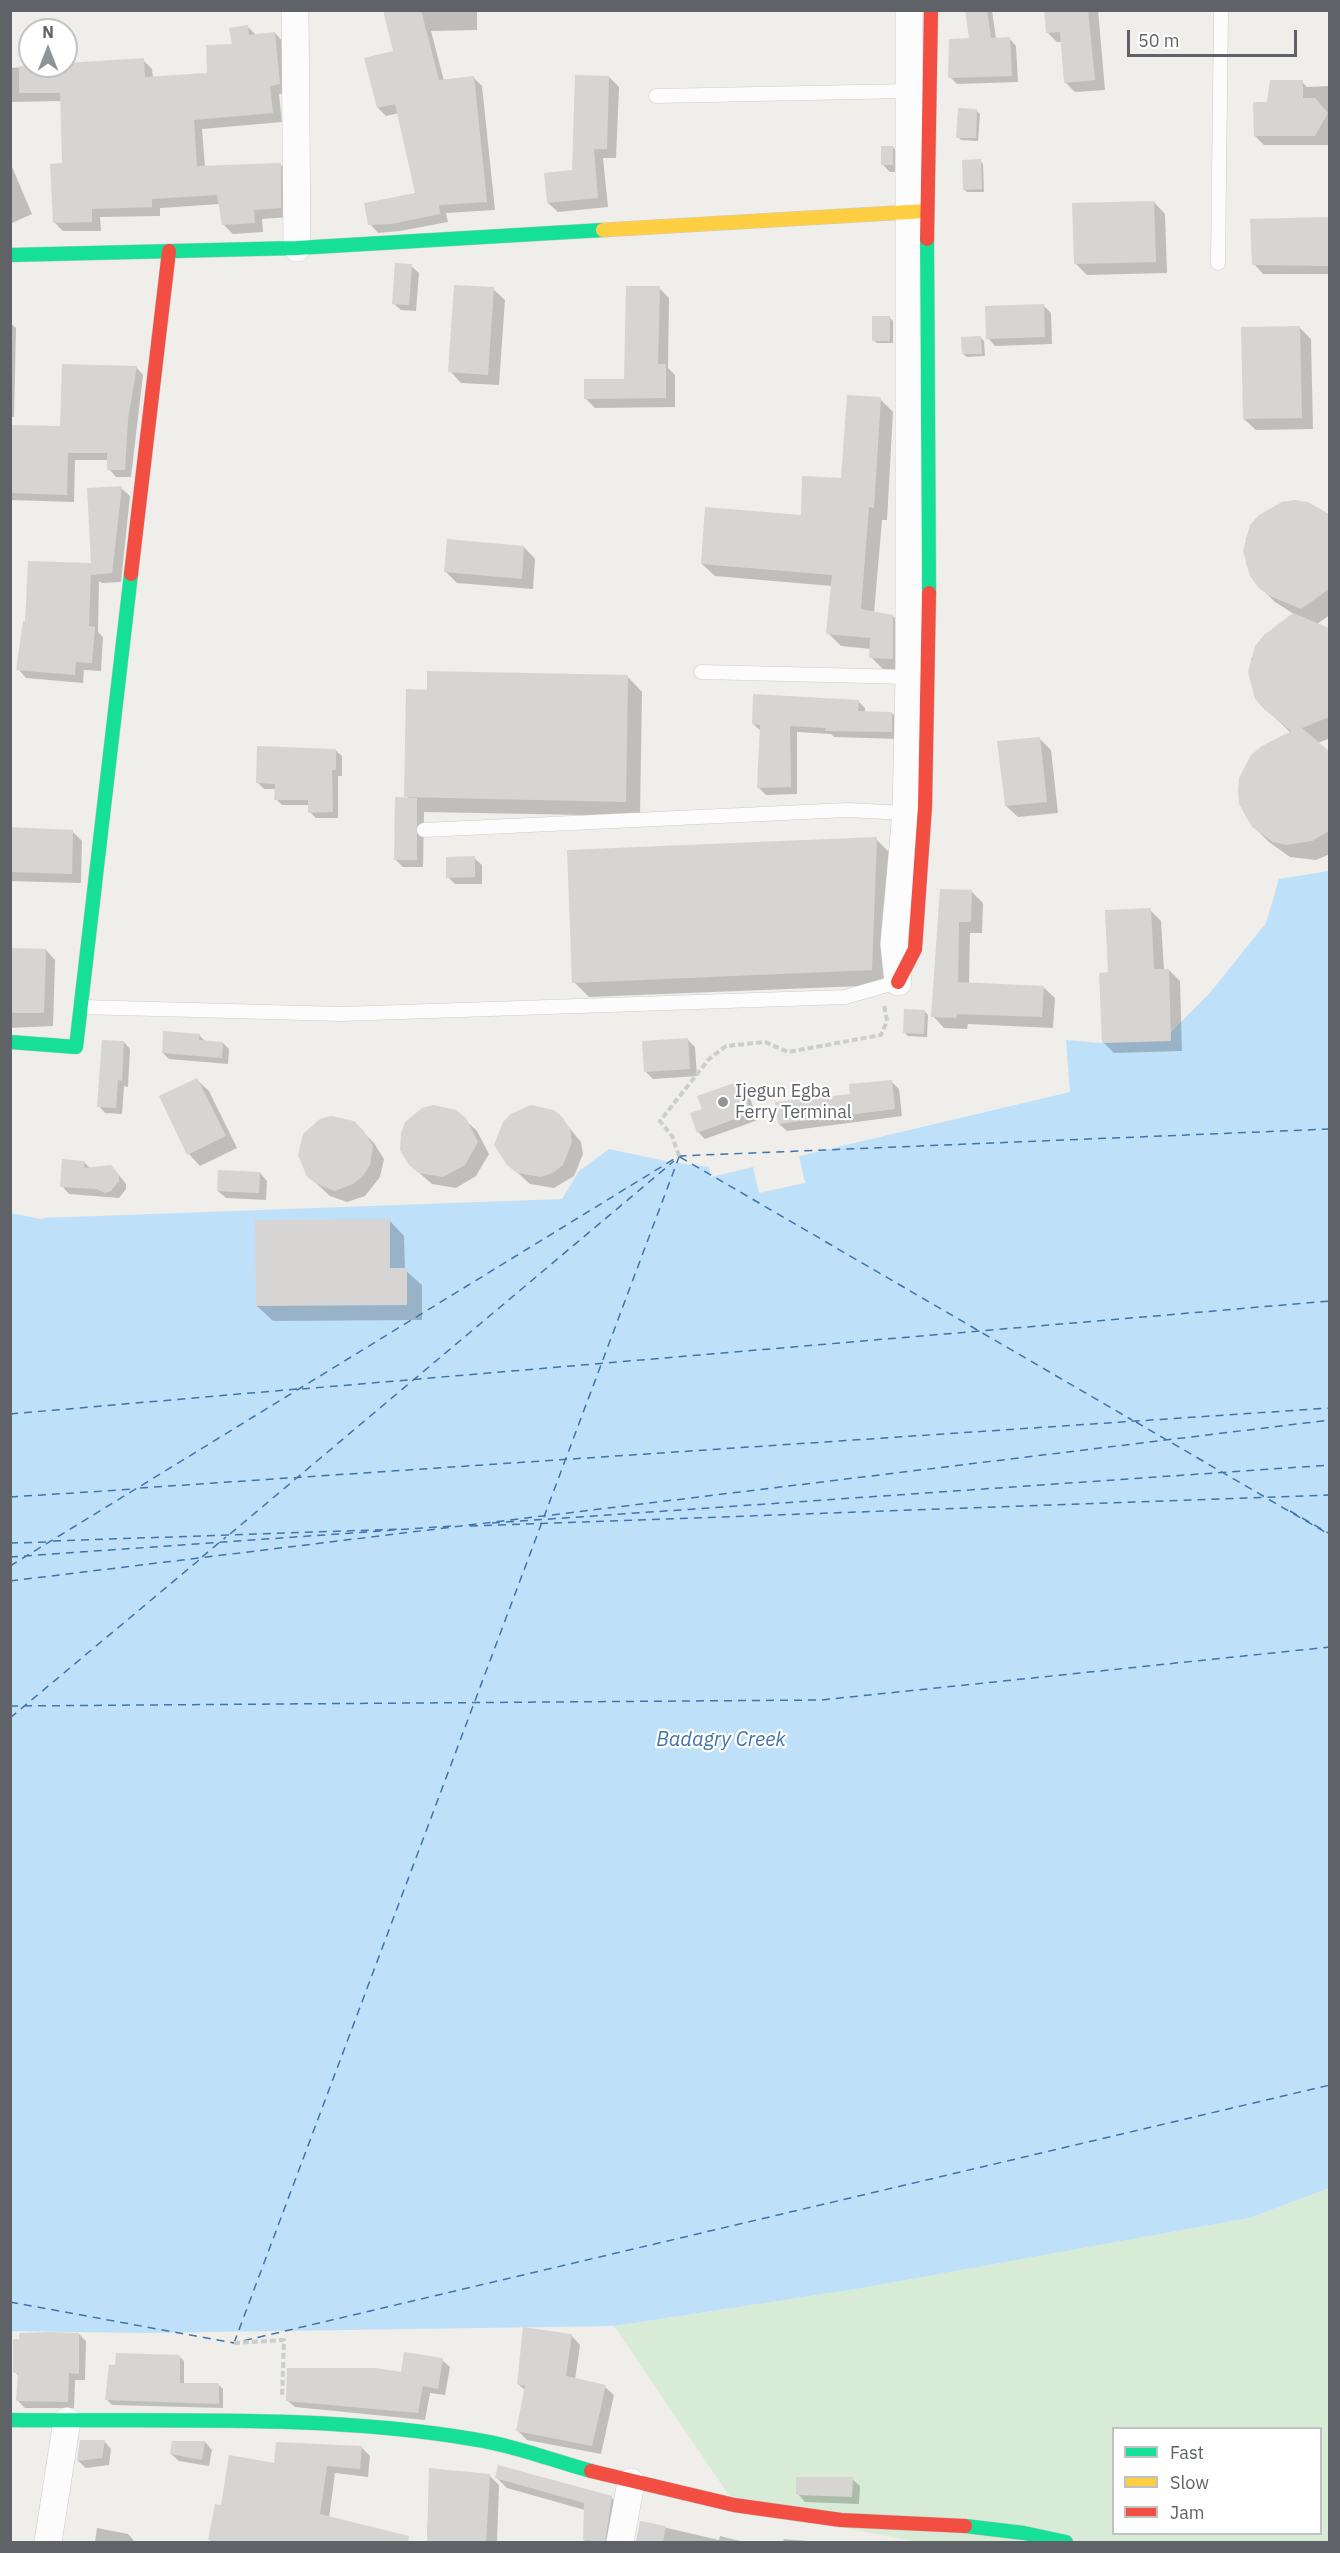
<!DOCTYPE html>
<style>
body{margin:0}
#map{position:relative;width:1340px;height:2553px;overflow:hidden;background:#efeeea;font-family:"IBM Plex Sans",sans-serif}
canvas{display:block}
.frame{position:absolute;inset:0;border:12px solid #5f6368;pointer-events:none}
.legend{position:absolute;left:1112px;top:2427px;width:210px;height:108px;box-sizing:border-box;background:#fff;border:2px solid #bfc1c3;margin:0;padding:8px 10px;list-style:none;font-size:18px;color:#5f6368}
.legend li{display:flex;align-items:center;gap:12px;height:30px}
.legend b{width:30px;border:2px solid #bfc1c3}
.north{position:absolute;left:18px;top:18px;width:60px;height:60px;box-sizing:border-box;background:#fff;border:2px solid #bfc1c3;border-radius:50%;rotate:0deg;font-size:16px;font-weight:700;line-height:24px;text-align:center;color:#5f6368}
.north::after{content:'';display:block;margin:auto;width:21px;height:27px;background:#919496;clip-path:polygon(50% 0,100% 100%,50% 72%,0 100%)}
.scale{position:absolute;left:1127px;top:30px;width:170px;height:27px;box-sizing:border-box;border:3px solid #5f6368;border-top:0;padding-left:8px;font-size:18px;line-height:21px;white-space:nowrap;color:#5f6368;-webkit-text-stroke:4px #fff;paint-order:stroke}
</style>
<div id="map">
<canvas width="1340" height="2553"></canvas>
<div class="frame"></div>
<ul class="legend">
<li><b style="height:8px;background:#16e098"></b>Fast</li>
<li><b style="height:8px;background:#ffcf43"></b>Slow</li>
<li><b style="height:8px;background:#f24e42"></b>Jam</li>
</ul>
<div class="north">N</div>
<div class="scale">50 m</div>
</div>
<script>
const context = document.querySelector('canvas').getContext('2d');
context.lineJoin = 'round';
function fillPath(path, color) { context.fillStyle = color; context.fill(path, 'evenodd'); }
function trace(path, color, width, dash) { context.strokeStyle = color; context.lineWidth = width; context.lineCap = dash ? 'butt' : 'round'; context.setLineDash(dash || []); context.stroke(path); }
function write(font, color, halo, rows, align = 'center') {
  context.font = font + ' "IBM Plex Sans",sans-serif'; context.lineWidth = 4.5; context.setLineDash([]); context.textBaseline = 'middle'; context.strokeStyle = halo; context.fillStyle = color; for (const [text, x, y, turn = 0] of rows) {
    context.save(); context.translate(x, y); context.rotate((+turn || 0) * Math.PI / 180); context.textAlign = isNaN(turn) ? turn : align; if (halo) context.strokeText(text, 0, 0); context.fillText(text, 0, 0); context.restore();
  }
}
fillPath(new Path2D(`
 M1329,2188V2542H918L737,2507L614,2326L856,2289L1249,2218ZM1114,2428H1320V2534H1114Z`), '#d8ebd6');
fillPath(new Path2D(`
 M1329,871V2188L1249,2218L856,2289L614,2326L144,2333L11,2331V1213L45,1220L42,1218L562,1199L579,1171L609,1149L670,1162L709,1167L711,1177L1070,1092L1066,1040L1101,1043L1170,1033L1209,994L1266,923L1279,879Z`), '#bfe0f9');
fillPath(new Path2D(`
 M799,1156L805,1183L759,1193L753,1167Z`), '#efeeea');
fillPath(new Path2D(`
 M384,10H477V30L431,31L444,81L474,78L482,86L495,210L446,213L448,222L400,231L378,233L370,224L417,194L399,113L386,116L378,108L394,52Z
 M967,10H992L996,39H1010L1016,46L1018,82L957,84L950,77L971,39Z
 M1046,10H1098L1105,90L1075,92L1065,82L1062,42H1057L1047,32Z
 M247,26L257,36L275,33L284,43L288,93L279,94L282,122L202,129L205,167L280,164L289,173V217L262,219L263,232L233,234L224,225L220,204L160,208V216L100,217L101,231H63L54,222L64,165L62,101L11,102L10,110V68L143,60L152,69L153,78L209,74Z
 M609,77L619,87L616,158H603L608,207L558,212L548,203L573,171Z
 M1302,82L1307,87L1330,86V145H1264L1255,136L1268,104Z
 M977,111L980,114L978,141L961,140L958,137Z
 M893,147L900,155V172H890L883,165Z
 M980,160L983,164L984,192H967L964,189Z
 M10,162L32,214L10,224Z
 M1154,202L1165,214L1167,273L1087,275L1075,263Z
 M1330,219V274H1263L1254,264L1252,221Z
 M411,266L419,273L416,311L401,310L393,303Z
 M659,288L669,298L668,368L675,375V407L595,408L585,398L626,380Z
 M493,289L505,300L499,385L461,383L450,371Z
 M1043,305L1051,313L1052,344L995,346L988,338Z
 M890,318L893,321V343H877L873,340Z
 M10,323L16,328L14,417H10Z
 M1299,327L1311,339L1313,429L1256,430L1244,419Z
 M981,338L984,341L985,356L967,357L963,354Z
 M136,367L143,375L131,477H116L109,469V460H75L74,502L10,500V427H62Z
 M880,399L893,412L887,520H882L874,613L893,616L906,629V671L884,670L871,657V649L841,646L828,633L832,586L715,576L702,564L803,516L843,479Z
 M121,488L130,496L121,582L102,583L99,581L98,632L103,637L101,671L84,670L83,683L26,678L18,669L92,565Z
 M1308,504L1330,516V615L1317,624L1330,630V738L1318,743L1330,753V854L1316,860L1290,857L1269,842L1253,826L1291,733L1265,708L1250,672L1251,659L1265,636L1294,614L1275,602L1259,586L1246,564V538L1260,516Z
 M524,547L535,559L533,589L457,583L446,572Z
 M628,677L642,692L640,816L424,812L423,867H403L396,860L428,691Z
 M858,701L865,708V713H892L899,721V739L834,737L831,734L797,732V794L766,795L759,788L761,731L753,724Z
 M1039,738L1051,750L1058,813L1018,817L1006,806Z
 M335,750L342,756V776H338V818H316L310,812V805H282L276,799V789H264L258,783Z
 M10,829L72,831L82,841L81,883L10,881Z
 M876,839L891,854L886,985L589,997L574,982Z
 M474,858L482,865V884H455L448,877Z
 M941,891H971L983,903L982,933H970L969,984L1043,987L1055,998L1053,1028L968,1024L967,1029L944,1028L933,1016Z
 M1150,910L1161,921L1164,970H1169L1180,981L1182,1051L1114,1053L1103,1042L1110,974Z
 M10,949L46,950L55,960L53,1026L10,1028Z
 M924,1011L928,1015L927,1037L908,1036L905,1033Z
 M199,1035L206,1042L223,1043L229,1049L228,1064L169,1059L163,1053Z
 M687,1039L695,1047L697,1076L653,1079L645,1071Z
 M124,1042L130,1049L128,1087L124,1086L122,1114L105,1113L99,1106Z
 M197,1080L209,1091L237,1148L200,1166L189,1154Z
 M739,1082L747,1090L758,1120L705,1139L698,1132L704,1110Z
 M892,1082L899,1089L902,1116L787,1131L779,1124Z
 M464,1119L477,1131L489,1154L476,1176L456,1188L432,1184L410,1165Z
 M562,1119L581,1142L583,1154L574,1176L554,1188L530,1184L508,1164Z
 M362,1131L374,1143L384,1159L380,1177L365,1196L347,1202L330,1196L308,1176Z
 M84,1162L91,1169L118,1174L126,1184V1189L119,1198L69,1194L62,1186Z
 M260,1173L267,1181L266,1200L226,1198L218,1191Z
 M389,1220L404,1236L405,1270L422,1285V1320L273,1321L257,1306Z
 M524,2329L572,2336L580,2345L575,2380L605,2387L614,2395L601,2454L527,2440L518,2431L526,2391L518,2384Z
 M79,2334L86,2341L85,2380H75L74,2408H25L18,2401L19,2376L15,2372Z
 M179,2356L184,2361V2384H218L223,2389V2408L112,2405L107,2400Z
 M442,2360L450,2367L445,2395L430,2393L425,2420L295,2407L287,2400L402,2374Z
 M104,2441L111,2449L109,2465L86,2468L78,2461Z
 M205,2442L212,2450L209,2466L179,2461L171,2454Z
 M362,2448L370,2456L368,2477L335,2473L329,2518L392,2539L391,2542H213L209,2539L222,2506L276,2465Z
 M430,2470L489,2475L499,2485L497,2542H427Z
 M496,2477L612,2498L622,2508L616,2542H587L584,2540L585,2510L507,2488Z
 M852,2479L860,2486L859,2504L805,2502L798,2494Z
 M641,2522L719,2540L720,2536L744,2542H636Z
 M97,2528L128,2534L135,2542H95Z
 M784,2539L819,2542H783Z`), '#0003');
trace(new Path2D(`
 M680,1157L1132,1420
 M302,1389L1330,1301
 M10,1414L297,1389
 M1136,1422L1330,1535
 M140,1488L1330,1408
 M10,1497L135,1489
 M1290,1511L1330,1534
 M492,1523L1330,1465
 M470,1526L1330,1495
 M230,1534L674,1161
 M53,1541L402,1529
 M10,1543L49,1542
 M10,1557L452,1526
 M202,1557L226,1537
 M10,1566L679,1156L1330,1129
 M10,1581L1330,1420
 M10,1706L821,1700L1330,1647
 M10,1718L199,1560
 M10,2302L234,2343L1330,2085
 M234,2343L679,1157`), '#4174aa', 1.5, [8, 6]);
fillPath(new Path2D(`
 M383,10H421L439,80L474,76L487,202L439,205L440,214L391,224L368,225L364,203L415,193L395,104L377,108L364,58L393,51Z
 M965,10H987L991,38L1010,37L1012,76L948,78L949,39L969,38Z
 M1044,10H1088L1095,80L1064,83L1060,32L1046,33Z
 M248,25L249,35L275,32L280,84L270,86L273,113L194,120L197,166L281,163V208L254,210L255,223L222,225L217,195L152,199V207L92,209V222L53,223L50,164L62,163L60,93H19V66H66V63L144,58L145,77L207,73L206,45L232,44L229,28Z
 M575,75L609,76L607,149H594L598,198L547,203L544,173L572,170Z
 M1270,80H1303V98H1315L1328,113L1315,136H1254L1253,102H1267Z
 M958,108L977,109L976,138H956Z
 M881,146H893V165H881Z
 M981,159L982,189L963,190L962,160Z
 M1154,201L1156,262L1074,264L1072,203Z
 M1329,217V266L1252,265L1250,219Z
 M395,263L412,264L409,305L392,304Z
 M454,285L494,287L488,375L448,372Z
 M626,286H660L658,364H666V398L584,399V379H624Z
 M1044,304L1045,337L986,339L985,306Z
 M872,316H890V341H872Z
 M1300,326L1302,418L1243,419L1241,327Z
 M981,336L982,354H962L961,337Z
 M62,364L137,366L128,419L125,470H107V453H68L67,495L10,493V425L60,426Z
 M847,395L881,397L874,508L869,507L861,609L893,615V659L869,658L870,638L826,634L832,575L701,564L705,507L801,515L802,476L841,478Z
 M122,486L112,573L91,575V571L89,626L95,627L92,663L76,662L75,675L16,670L23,621H25L28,561L91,563L87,488Z
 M1295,500L1308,502L1329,514V589L1301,609L1268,595L1258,587L1250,576L1243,551L1250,525L1259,515L1282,502Z
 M447,539L524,546L522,579L444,572Z
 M1293,613L1329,628V717L1302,728L1329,751V831L1312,841L1286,845L1273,842L1252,827L1239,804L1238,791L1239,778L1251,755L1262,746L1291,731L1264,709L1255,699L1248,672L1255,646L1264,635Z
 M427,671L628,675L626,802L404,797L406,689L427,690Z
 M753,694L859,700L858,711L892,712V732L825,731L826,728L790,726L791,787L757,788L760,725L752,724Z
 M1040,737L1047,802L1005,806L997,741Z
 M257,746L336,749V770H332L333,812L308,813V800H274L275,784L256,783Z
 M395,797L417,798V860H394Z
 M10,827L73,830L72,874L10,872Z
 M877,837L872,970L572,983L567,850Z
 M475,856V877L446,878V857Z
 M940,889L972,890L971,922H959L958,982L1044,986L1042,1017L957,1014L956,1018L931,1017Z
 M1151,908L1154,969H1169L1171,1041L1102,1043L1099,973L1108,972L1105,910Z
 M10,948L46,949L44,1013H10Z
 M904,1009L925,1010L924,1034L903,1033Z
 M163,1031L200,1034L199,1040L223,1042L222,1058L162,1053Z
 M688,1038L690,1069L644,1072L642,1041Z
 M102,1040L124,1041L122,1081L118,1080L116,1108L97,1107Z
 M197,1078L226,1136L187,1155L159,1096Z
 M892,1080L895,1109L778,1124L775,1102L850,1094L849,1084Z
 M740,1081L751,1113L697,1133L690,1113L702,1109L697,1096Z
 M433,1105L456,1110L466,1118L478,1142L465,1165L443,1177L419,1173L409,1165L400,1150L401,1133L405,1122L422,1108Z
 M531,1105L554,1110L563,1118L570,1129L572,1142L563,1165L553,1173L541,1177L517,1173L507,1165L494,1145L503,1122L511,1114Z
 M331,1116L354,1121L363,1130L373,1146L370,1165L363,1176L353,1184L335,1191L317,1184L307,1177L298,1155L303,1134L320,1119Z
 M62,1159L85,1161L84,1168L111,1165L119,1175V1181L111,1191L105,1193L96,1189L60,1187Z
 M218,1170L260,1172L259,1193L217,1191Z
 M390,1219V1268H407V1305L256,1306L255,1220Z
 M523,2327L572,2334L566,2376L606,2385L592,2446L516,2431L525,2386L517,2384Z
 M51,2332L79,2333V2374L69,2373L68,2402L16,2401L18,2373H13V2339H19V2333Z
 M404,2352L443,2358L438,2389L423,2386L418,2413L286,2401L287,2368H376L401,2372Z
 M116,2353L180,2355V2383H219V2404L105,2400L109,2365H115Z
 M80,2440H105L102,2458L77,2461Z
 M172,2441H205L202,2460L170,2454Z
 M276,2442L362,2446L360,2469L327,2466L320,2514L409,2536L408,2542H224L208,2540L215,2504L221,2505L229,2455L274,2463Z
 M498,2465L612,2496L605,2542L583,2540L584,2503L495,2478Z
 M429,2468L490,2474L486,2542H427Z
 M796,2477H853L852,2497L796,2495Z
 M640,2521L666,2526L663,2542H636Z`), '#d6d5d3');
const lane = new Path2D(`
 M656,96L909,91
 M1218,263L1221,10
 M701,672L909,677
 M424,830L847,810L906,813
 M81,1007L342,1014L845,997L898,982`);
const street = new Path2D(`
 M295,10L297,248
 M898,982L894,944L906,813L909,677V10
 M48,2542L67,2421
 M620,2542L631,2482`);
const fast = new Path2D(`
 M927,239L929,593
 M10,255L297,248L603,230
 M10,1042L76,1047L131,574
 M10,2420C162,2422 322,2414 472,2439C512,2445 552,2460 591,2471
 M965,2526L1024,2533L1066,2542`);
const slow = new Path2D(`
 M603,230L927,211`);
const jam = new Path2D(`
 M927,239L931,10
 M131,574L169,251
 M898,982L915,949L925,806L929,593
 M591,2471L734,2505L841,2520L965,2526`);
trace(lane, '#cbcccc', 15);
trace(street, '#cbcccc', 28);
trace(fast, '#cacacb', 15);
trace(slow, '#cacacb', 15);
trace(jam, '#cacacb', 15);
trace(new Path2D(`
 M679,1156L672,1136L660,1121L709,1059L726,1046L765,1042L788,1052L881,1035L887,1021L884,1005
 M234,2343L284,2340L282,2398`), '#cacfcc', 4, [6, 3]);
trace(lane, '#fdfcfc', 14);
trace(street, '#fdfcfc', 27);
trace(fast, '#16e098', 14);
trace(slow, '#ffcf43', 14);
trace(jam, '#f24e42', 14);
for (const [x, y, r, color] of [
 [723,1102,6,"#919496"]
]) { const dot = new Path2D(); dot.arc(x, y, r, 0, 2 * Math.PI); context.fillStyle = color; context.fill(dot); trace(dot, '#fff', 2); }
write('18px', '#5f6368', '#fff', [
 ["Ijegun Egba",735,1092],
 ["Ferry Terminal",735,1113]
], 'left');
write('italic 20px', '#4174aa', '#fff', [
 ["Badagry Creek",721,1740]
]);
</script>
